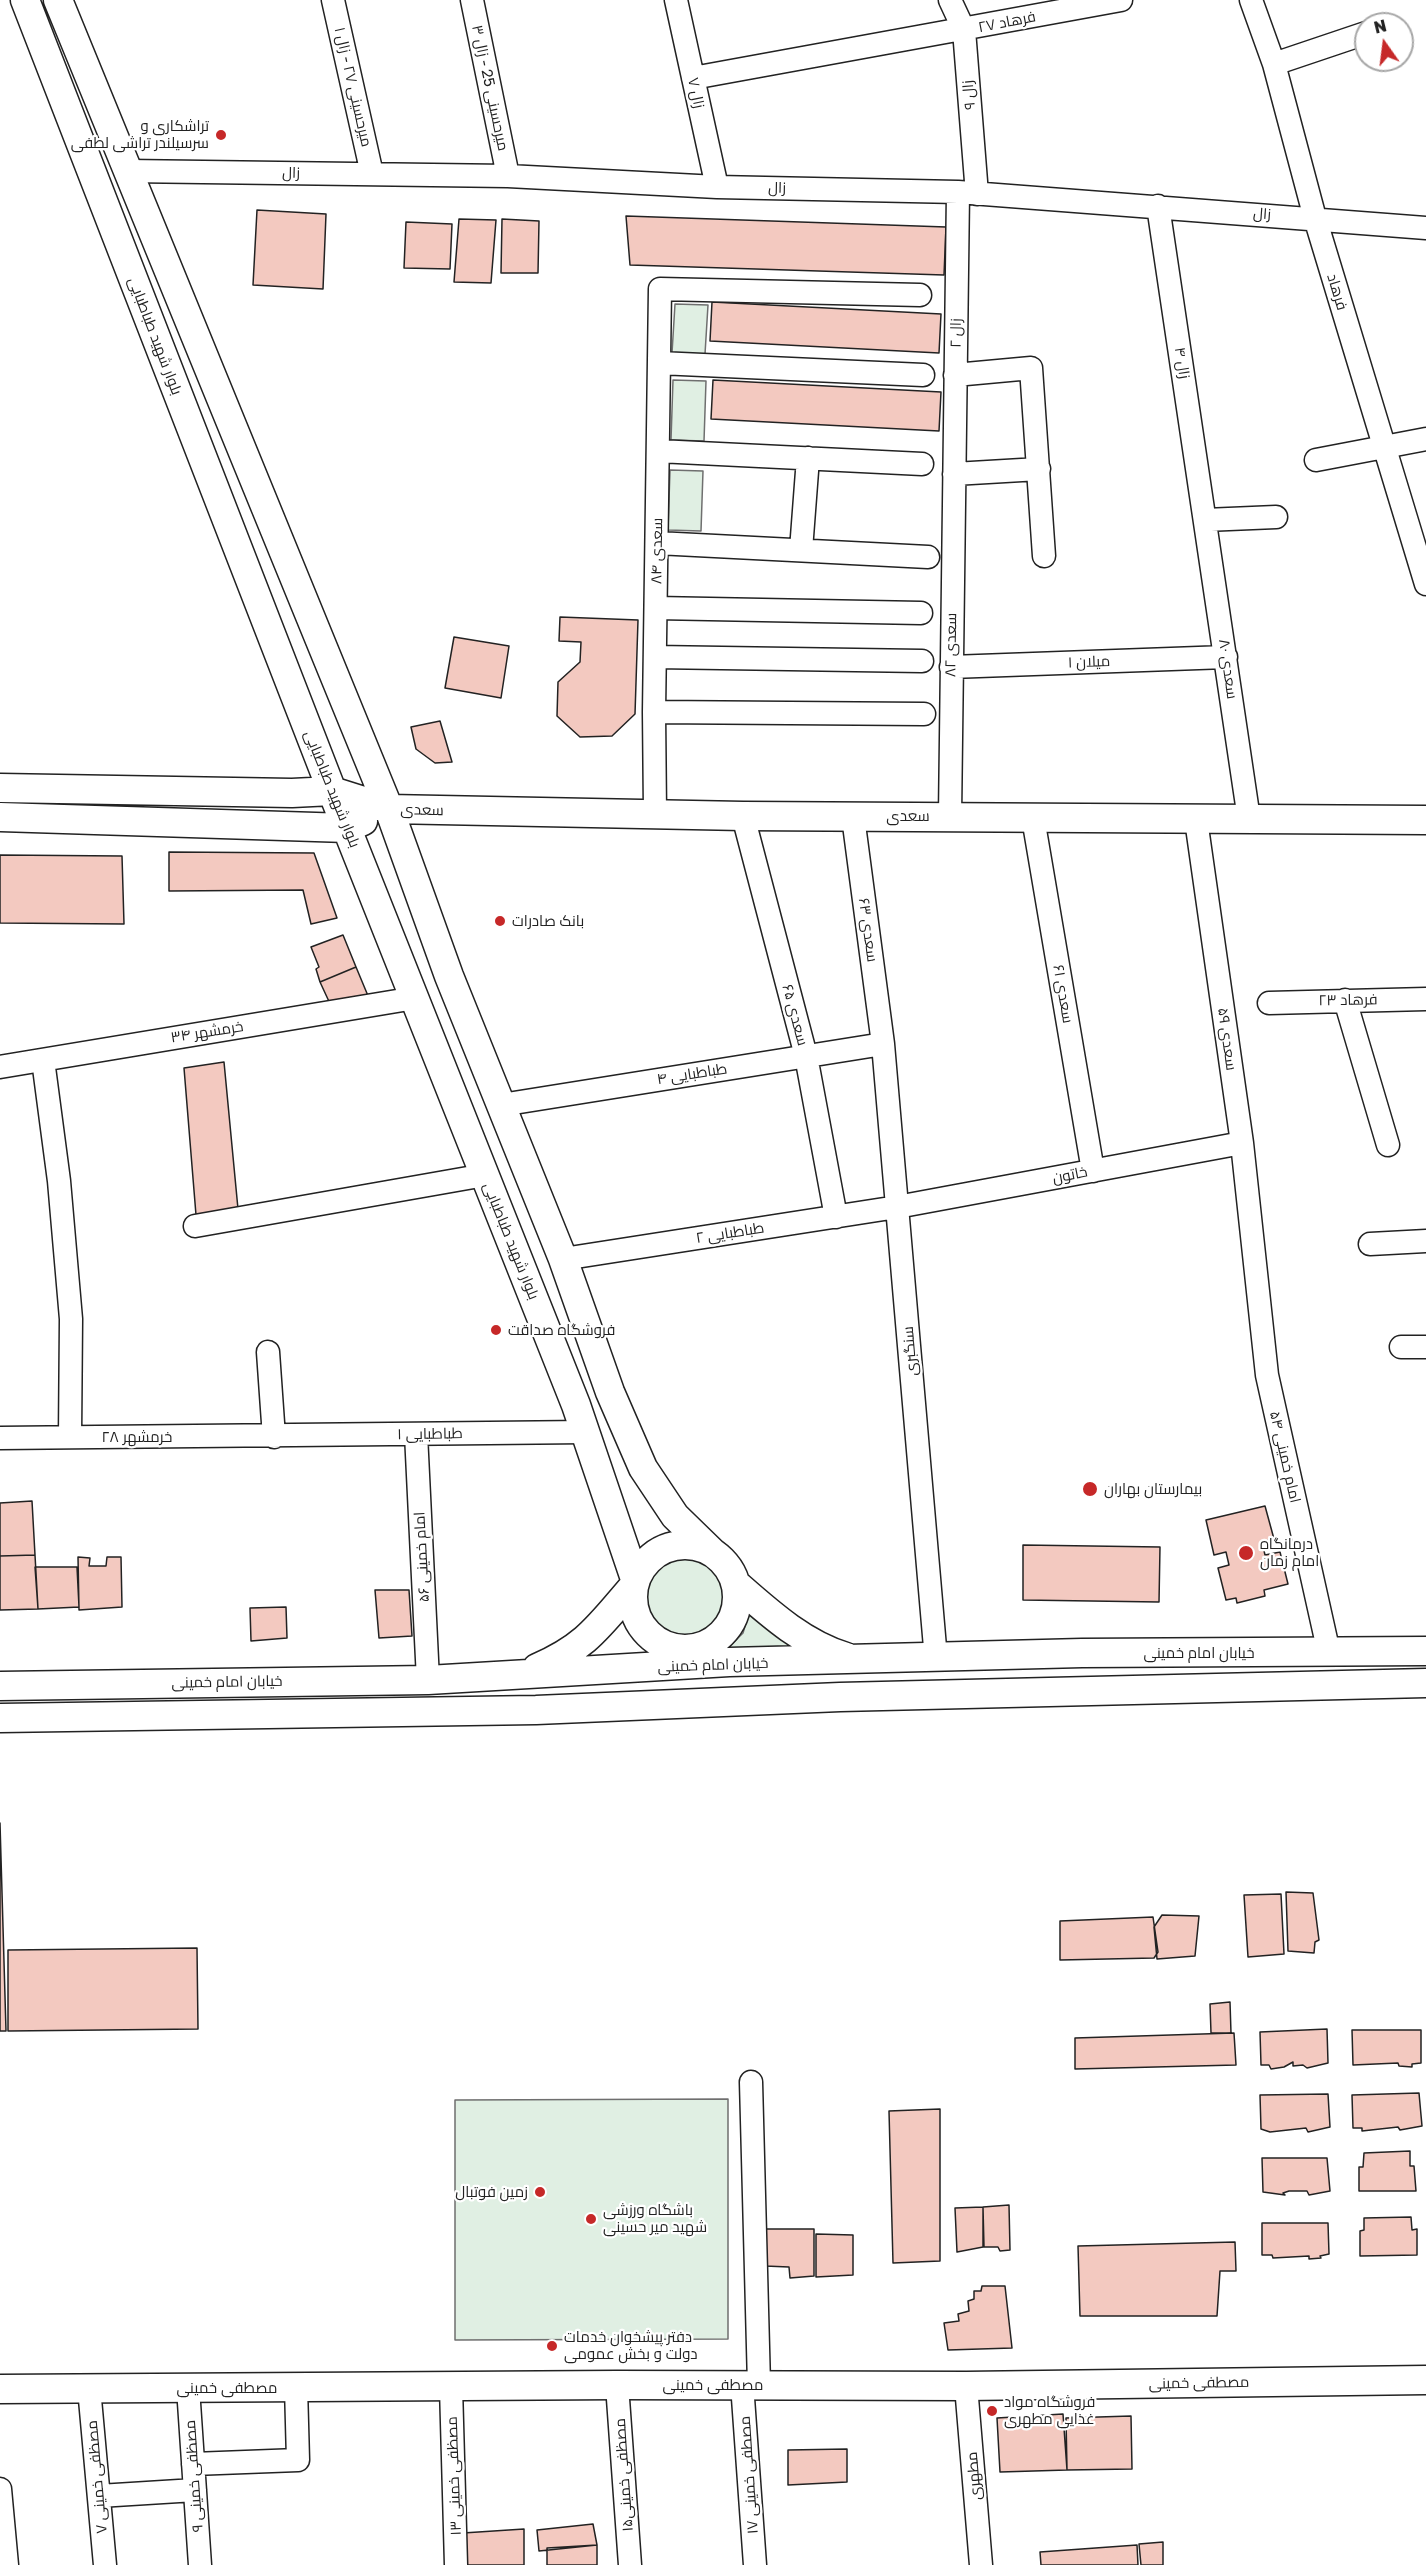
<!DOCTYPE html>
<meta charset="utf-8">
<style>
body{margin:0}
#map{position:relative;width:1426px;height:2565px;overflow:hidden;background:#fff;font-family:"Golos Text",sans-serif}
canvas{display:block}
.north{position:absolute;left:1354px;top:12px;width:60px;height:60px;box-sizing:border-box;background:#fff;border:2px solid #a7a7a7;border-radius:50%;rotate:346deg;font-size:16px;font-weight:700;line-height:24px;text-align:center;color:#222}
.north::after{content:'';display:block;margin:auto;width:21px;height:27px;background:#c62828;clip-path:polygon(50% 0,100% 100%,50% 72%,0 100%)}
</style>
<div id="map">
<canvas width="1426" height="2565"></canvas>
<div class="north">N</div>
</div>
<script>
const context = document.querySelector('canvas').getContext('2d');
context.lineJoin = 'round';
function fillPath(path, color) { context.fillStyle = color; context.fill(path, 'evenodd'); }
function trace(path, color, width, dash) { context.strokeStyle = color; context.lineWidth = width; context.lineCap = dash ? 'butt' : 'round'; context.setLineDash(dash || []); context.stroke(path); }
function write(font, color, halo, rows, align = 'center') {
  context.font = font + ' "Golos Text",Cairo,sans-serif'; context.lineWidth = 4.5; context.setLineDash([]); context.textBaseline = 'middle'; context.strokeStyle = halo; context.fillStyle = color; for (const [text, x, y, turn = 0] of rows) {
    context.save(); context.translate(x, y); context.rotate((+turn || 0) * Math.PI / 180); context.textAlign = isNaN(turn) ? turn : align; if (halo) context.strokeText(text, 0, 0); context.fillText(text, 0, 0); context.restore();
  }
}
const green = new Path2D(`
 M675,304L708,305L705,354L672,353Z
 M673,380L706,381L704,441L671,440Z
 M670,470L703,471L701,531L668,530Z
 M646 1598a39 39 0 1 1 78 0a39 39 0 1 1-78 0Z
 M751,1606L805,1652L728,1648L743,1633Z
 M728,2099V2339L455,2340V2100Z`);
fillPath(green, '#e0efe3');
trace(green, '#6f6f6f', 1.5);
const building = new Path2D(`
 M257,210L326,214L323,289L253,285Z
 M626,216L946,227L944,275L630,265Z
 M459,219L496,220L491,283L454,282Z
 M502,219L539,221L538,273H501Z
 M406,222L452,224L450,269L404,268Z
 M712,302L941,314L939,353L710,341Z
 M713,380L941,392L939,431L711,419Z
 M560,617L638,620L635,714L612,736L580,737L557,716L558,682L580,662L581,642L559,641Z
 M454,637L509,646L501,698L445,688Z
 M440,721L452,762L435,763L416,749L411,727Z
 M169,852L314,853L337,918L311,924L303,890L169,891Z
 M0,855L122,856L124,924L0,923Z
 M343,935L356,967L320,982L316,969L319,967L311,947Z
 M356,967L371,1003L332,1008L320,982Z
 M224,1062L238,1209L196,1215L184,1068Z
 M32,1501L35,1555L0,1556V1503Z
 M1265,1506L1274,1539L1262,1542L1265,1555L1280,1552L1288,1584L1264,1590L1265,1596L1237,1603L1236,1598L1226,1600L1218,1568L1229,1565L1226,1552L1214,1555L1206,1520Z
 M1023,1545L1160,1547L1159,1602L1023,1600Z
 M35,1555L38,1609L0,1610V1556Z
 M78,1557L90,1558L89,1566H106L107,1557H121L122,1607L79,1610Z
 M35,1567H77L79,1607L38,1609Z
 M375,1590H409L412,1636L379,1638Z
 M286,1607L287,1638L251,1641L250,1608Z
 M0,1823L6,2031H0Z
 M1286,1892L1313,1893L1319,1940L1315,1942L1314,1953L1288,1951Z
 M1281,1894L1284,1954L1248,1957L1244,1895Z
 M1162,1915L1199,1916L1195,1956L1157,1959L1154,1927Z
 M1153,1917L1158,1952L1154,1958L1060,1960V1921Z
 M197,1948L198,2029L8,2031V1950Z
 M1230,2002L1231,2033H1211L1210,2004Z
 M1327,2029L1328,2063L1307,2068L1303,2065L1293,2066V2062L1284,2067L1271,2069L1269,2065H1261L1260,2032Z
 M1352,2030H1421V2063L1412,2064V2067L1399,2066L1398,2063L1353,2065Z
 M1234,2033L1236,2065L1075,2069V2038Z
 M1419,2093L1422,2126L1400,2130L1398,2127L1362,2131V2128H1353L1352,2095Z
 M1328,2094L1330,2127L1308,2132L1306,2128L1270,2132L1261,2129L1260,2095Z
 M940,2109V2261L893,2263L889,2111Z
 M1410,2151V2166H1414L1416,2191H1359V2167H1363L1364,2153Z
 M1262,2158H1327L1330,2191L1309,2195L1307,2191H1289L1283,2193L1285,2195L1263,2192Z
 M1009,2205L1010,2250L1000,2251L998,2247H984L983,2207Z
 M983,2207V2247L957,2252L955,2208Z
 M1411,2217L1412,2230L1417,2229V2255L1360,2256V2231L1364,2230V2218Z
 M1262,2223H1328L1329,2254L1320,2256L1321,2258L1309,2259V2256L1273,2258L1272,2255H1262Z
 M764,2229H814V2276L790,2278L789,2267L765,2266Z
 M816,2234L853,2235V2275L816,2277Z
 M1235,2242L1236,2271H1220L1217,2316H1080L1078,2246Z
 M982,2286H1005L1012,2348L948,2350L944,2323L959,2321L958,2314L969,2311L968,2301L974,2299V2291H981Z
 M1063,2414L1067,2470L1000,2472L997,2418Z
 M1131,2416L1132,2469L1067,2470L1066,2418Z
 M847,2449V2482L788,2485V2450Z
 M593,2524L597,2545L539,2551L537,2530Z
 M524,2529V2565H464L463,2533Z
 M1163,2542V2565H1141L1139,2544Z
 M597,2545V2565H547V2548Z
 M1137,2545L1138,2565H1041L1040,2552Z`);
fillPath(building, '#f3c9c0');
trace(building, '#222', 1.5);
const minor = new Path2D(`
 M333,0L372,174
 M472,0L508,176
 M676,0L717,187
 M950,0L964,30L977,194
 M1251,0L1274,64L1315,218L1426,584
 M1274,64L1366,33
 M693,78L1121,0
 M127,171L508,176L717,187L958,192L1426,228
 M1158,206L1249,819
 M659,363L923,375
 M955,375L1031,368L1044,556
 M658,451L922,464
 M1316,460L1426,439
 M954,474L1039,469
 M1205,520L1276,517
 M657,543L928,557
 M801,550L808,458
 M656,608L921,613
 M655,657L922,661
 M951,667L1226,657
 M654,712L924,714
 M655,813L654,712L660,289L920,295
 M743,816L806,1056L836,1217
 M950,816L958,192
 M853,817L883,1044L936,1659
 M1033,818L1093,1171
 M1196,820L1242,1143L1267,1375L1329,1653
 M1345,1000L1388,1145
 M1269,1003L1426,999
 M43,1060L59,1181L71,1319L70,1437
 M0,1067L415,998
 M501,1105L883,1044
 M195,1226L485,1175
 M1370,1244L1426,1241
 M563,1259L897,1207L1242,1143
 M1401,1347H1426
 M268,1352L274,1437
 M416,1434L428,1680
 M0,1438L586,1432
 M751,2082L759,2385
 M742,2384L755,2565
 M617,2385L630,2565
 M966,2386L981,2565
 M451,2387L456,2565
 M89,2388L105,2565
 M188,2388L200,2565
 M193,2464L298,2460L296,2387
 M0,2489L7,2565
 M99,2496L195,2490`);
const major = new Path2D(`
 M25,0L332,791L576,1405L635,1579
 M58,0L389,809L449,976L563,1259L610,1392L643,1468L675,1516L712,1552
 M0,788L292,793L332,791L389,809L743,816L1426,820
 M0,817L347,828L363,821
 M633 1597a52 52 0 1 1 104 0a52 52 0 1 1-104 0Z
 M736,1584C769,1613 803,1644 846,1657
 M537,1668C586,1647 599,1626 632,1588
 M0,1686L428,1680L729,1662L1082,1653L1426,1651
 M0,1718L536,1710L840,1697L1426,1683
 M0,2389L617,2385L966,2386L1426,2380`);
trace(minor, '#222', 25);
trace(major, '#222', 31);
trace(minor, '#fff', 22);
trace(major, '#fff', 28);
for (const [x, y, r, color] of [
 [221,135,6,"#c62828"],
 [500,921,6,"#c62828"],
 [496,1330,6,"#c62828"],
 [1090,1489,8,"#c62828"],
 [1246,1553,8,"#c62828"],
 [540,2192,6,"#c62828"],
 [591,2219,6,"#c62828"],
 [552,2346,6,"#c62828"],
 [992,2411,6,"#c62828"]
]) { const dot = new Path2D(); dot.arc(x, y, r, 0, 2 * Math.PI); context.fillStyle = color; context.fill(dot); trace(dot, '#fff', 2); }
write('15px', '#222', '#fff', [
 ["فرهاد ۲۷",1007,22,-11],
 ["میرحسینی ۲۷ - زال ۱",353,87,77],
 ["میرحسینی 25 - زال ۳",490,88,78],
 ["زال ۷",696,93,78],
 ["زال ۹",969,95,-95],
 ["زال",291,173,1],
 ["زال",777,188,1],
 ["زال",1262,214,4],
 ["فرهاد",1337,292,73],
 ["زال ۲",956,333,-89],
 ["بلوار شهید طباطبایی",155,336,69],
 ["زال ۴",1182,363,81],
 ["سعدی ۸۴",657,551,-89],
 ["سعدی ۸۲",951,645,-89],
 ["میلان ۱",1089,662,-2],
 ["سعدی ۸۰",1228,669,82],
 ["بلوار شهید طباطبایی",332,789,68],
 ["سعدی",422,810,1],
 ["سعدی",908,816],
 ["سعدی ۶۳",868,930,82],
 ["سعدی ۶۱",1063,994,80],
 ["فرهاد ۲۳",1348,1000,-1],
 ["سعدی ۶۵",795,1015,75],
 ["خرمشهر ۳۴",207,1032,-9],
 ["سعدی ۵۹",1227,1039,82],
 ["طباطبایی ۴",692,1074,-9],
 ["خاتون",1070,1175,-11],
 ["طباطبایی ۲",730,1233,-9],
 ["بلوار شهید طباطبایی",511,1241,68],
 ["سنگبری",910,1351,-95],
 ["طباطبایی ۱",430,1434,-1],
 ["خرمشهر ۲۸",137,1437],
 ["امام خمینی ۵۴",1285,1457,77],
 ["امام خمینی ۵۶",422,1557,-93],
 ["خیابان امام خمینی",1199,1653],
 ["خیابان امام خمینی",713,1665,-2],
 ["خیابان امام خمینی",227,1682,-1],
 ["مصطفی خمینی",1199,2383,-1],
 ["مصطفی خمینی",713,2385],
 ["مصطفی خمینی",227,2388],
 ["مصظفی خمینی۱۵",624,2475,-94],
 ["مصطفی خمینی ۱۷",749,2475,-94],
 ["مصظفی خمینی ۹",194,2476,-94],
 ["مصظفی خمینی ۱۳",454,2476,-92],
 ["مطهری",974,2476,-95],
 ["مصظفی خمینی ۷",97,2477,-95]
]);
write('15px', '#222', '#fff', [
 ["تراشکاری و",209,126,"right"],
 ["سرسیلندر تراشی لطفی",209,143,"right"],
 ["بانک صادرات",512,921],
 ["فروشگاه صداقت",508,1330],
 ["بیمارستان بهاران",1104,1489],
 ["درمانگاه",1260,1544],
 ["امام زمان",1260,1561],
 ["زمین فوتبال",528,2192,"right"],
 ["باشگاه ورزشی",603,2210],
 ["شهید میر حسینی",603,2227],
 ["دفتر پیشخوان خدمات",564,2337],
 ["دولت و بخش عمومی",564,2354],
 ["فروشگاه مواد",1004,2402],
 ["غذایی مطهری",1004,2419]
], 'left');
</script>
